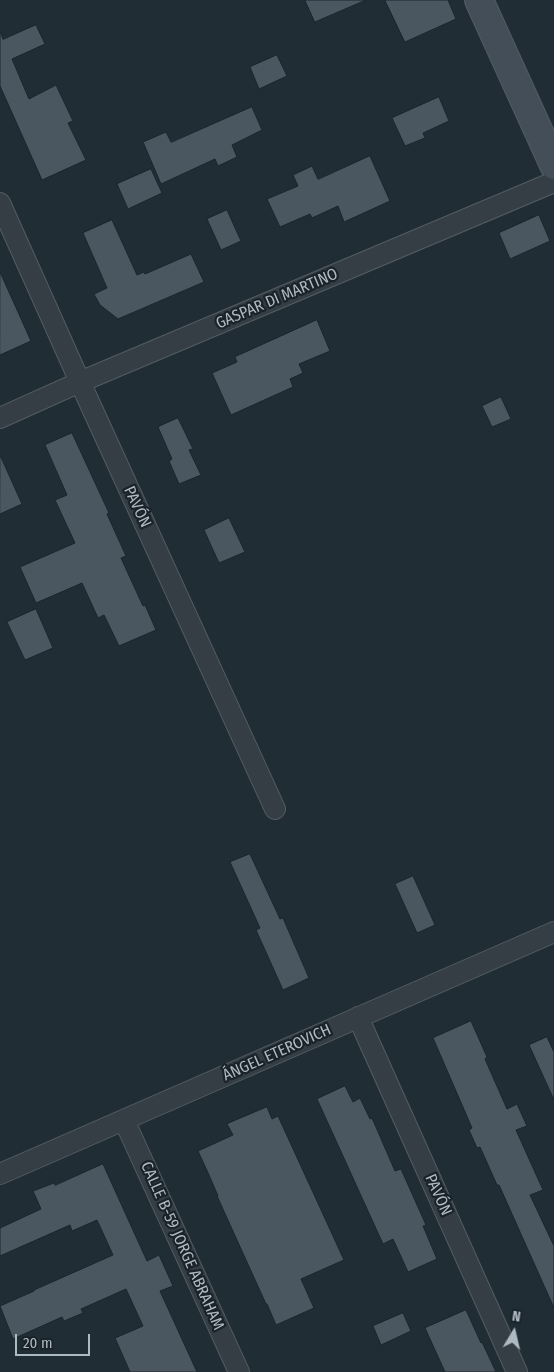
<!DOCTYPE html>
<meta charset="utf-8">
<style>
body{margin:0}
#map{position:relative;width:554px;height:1372px;overflow:hidden;background:#212d34;font-family:"Fira Sans Condensed",sans-serif}
canvas{display:block}
.north{position:absolute;left:489px;top:1307px;width:50px;height:50px;-webkit-text-stroke:4px #1a232a;paint-order:stroke;rotate:9deg;font-size:14px;font-weight:700;line-height:20px;text-align:center;color:#afb9c2}
.north::after{content:'';display:block;margin:auto;width:18px;height:22px;background:#afb9c2;clip-path:polygon(50% 0,100% 100%,50% 72%,0 100%)}
.scale{position:absolute;left:15px;top:1334px;width:75px;height:22px;box-sizing:border-box;border:2px solid #afb9c2;border-top:0;padding-left:6px;font-size:15px;line-height:18px;white-space:nowrap;color:#afb9c2;-webkit-text-stroke:4px #1a232a;paint-order:stroke}
</style>
<div id="map">
<canvas width="554" height="1372"></canvas>
<div class="north">N</div>
<div class="scale">20 m</div>
</div>
<script>
const context = document.querySelector('canvas').getContext('2d');
context.lineJoin = 'round';
function fillPath(path, color) { context.fillStyle = color; context.fill(path, 'evenodd'); }
function trace(path, color, width, dash) { context.strokeStyle = color; context.lineWidth = width; context.lineCap = dash ? 'butt' : 'round'; context.setLineDash(dash || []); context.stroke(path); }
function write(font, color, halo, rows, align = 'center') {
  context.font = font + ' "Fira Sans Condensed",sans-serif'; context.lineWidth = 4.5; context.setLineDash([]); context.textBaseline = 'middle'; context.strokeStyle = halo; context.fillStyle = color; for (const [text, x, y, turn = 0] of rows) {
    context.save(); context.translate(x, y); context.rotate((+turn || 0) * Math.PI / 180); context.textAlign = isNaN(turn) ? turn : align; if (halo) context.strokeText(text, 0, 0); context.fillText(text, 0, 0); context.restore();
  }
}
const building = new Path2D(`
 M305,0H366L315,22Z
 M385,0H448L456,19L405,42Z
 M36,25L45,44L12,59L29,99L56,85L73,121L68,123L86,160L42,180L0,86V31L3,39Z
 M277,55L287,76L259,89L250,67Z
 M439,97L449,121L423,133L425,138L405,146L392,118Z
 M252,107L262,130L232,145L237,157L218,166L215,159L161,184L143,142L166,132L171,142Z
 M370,156L390,201L344,222L338,206L312,218L310,214L280,227L267,199L298,186L293,175L312,166L318,179Z
 M151,169L162,193L128,209L117,184Z
 M227,210L241,241L221,250L207,219Z
 M539,215L550,241L510,259L499,233Z
 M112,220L137,275L144,272L145,274L191,254L204,282L118,319L100,305L94,294L107,288L83,233Z
 M0,272L31,341L0,355Z
 M317,320L330,351L299,364L303,373L290,379L293,387L231,415L212,373L237,362L235,357Z
 M501,397L511,419L492,427L482,406Z
 M178,418L193,449L189,450L201,475L179,484L169,461L172,459L158,427Z
 M72,433L109,513L107,514L126,556L121,558L143,606L145,605L156,630L119,646L104,615L98,618L82,583L36,603L20,567L75,543L55,500L67,495L45,445Z
 M0,455L22,504L0,514Z
 M229,518L245,552L219,563L204,530Z
 M36,609L53,648L25,660L7,622Z
 M250,854L280,919L283,918L309,978L283,990L256,930L260,928L230,862Z
 M413,876L435,925L417,933L395,884Z
 M471,1021L487,1057L485,1059L507,1109L517,1104L527,1126L516,1130L543,1190L530,1195L554,1246V1308L499,1185H497L480,1147L477,1148L469,1130L472,1128L433,1038Z
 M547,1037L554,1052V1100L529,1045Z
 M345,1086L353,1102L360,1098L370,1119L372,1118L395,1171L401,1169L426,1225L423,1226L437,1259L408,1272L393,1239L383,1244L317,1099Z
 M267,1107L272,1119L278,1116L344,1260L301,1279L314,1308L276,1325L267,1304H266L217,1196H218L209,1175L198,1151L233,1135L227,1124Z
 M103,1164L147,1261L159,1255L173,1286L160,1291L197,1372H130L115,1338L143,1326L126,1289L81,1309L83,1313L64,1321L62,1317L13,1339L0,1306L34,1291V1290L113,1255L97,1220L72,1231L70,1225L0,1256V1228L41,1209L33,1191L54,1183L55,1185Z
 M466,1310L481,1343L482,1342L496,1372H445L425,1328Z
 M403,1313L411,1331L381,1345L373,1326Z`);
fillPath(building, '#4a5760');
trace(building, '#1c252c', 1);
const minor = new Path2D(`
 M0,203L80,382L275,809
 M0,418L80,382L554,182
 M358,1017L517,1372
 M124,1120L239,1372
 M0,1174L554,932`);
const secondary = new Path2D(`
 M479,0L554,165`);
trace(minor, '#525c63', 22);
trace(secondary, '#525c63', 30);
trace(minor, '#353e45', 20);
trace(secondary, '#434e58', 28);
write('16px', '#afb9c2', '#1a232a', [
 ["GASPAR DI MARTINO",277,299,-23],
 ["PAVÓN",137,507,65],
 ["ÁNGEL ETEROVICH",277,1053,-24],
 ["PAVÓN",438,1195,66],
 ["CALLE B-59 JORGE ABRAHAM",182,1246,66]
]);
</script>
